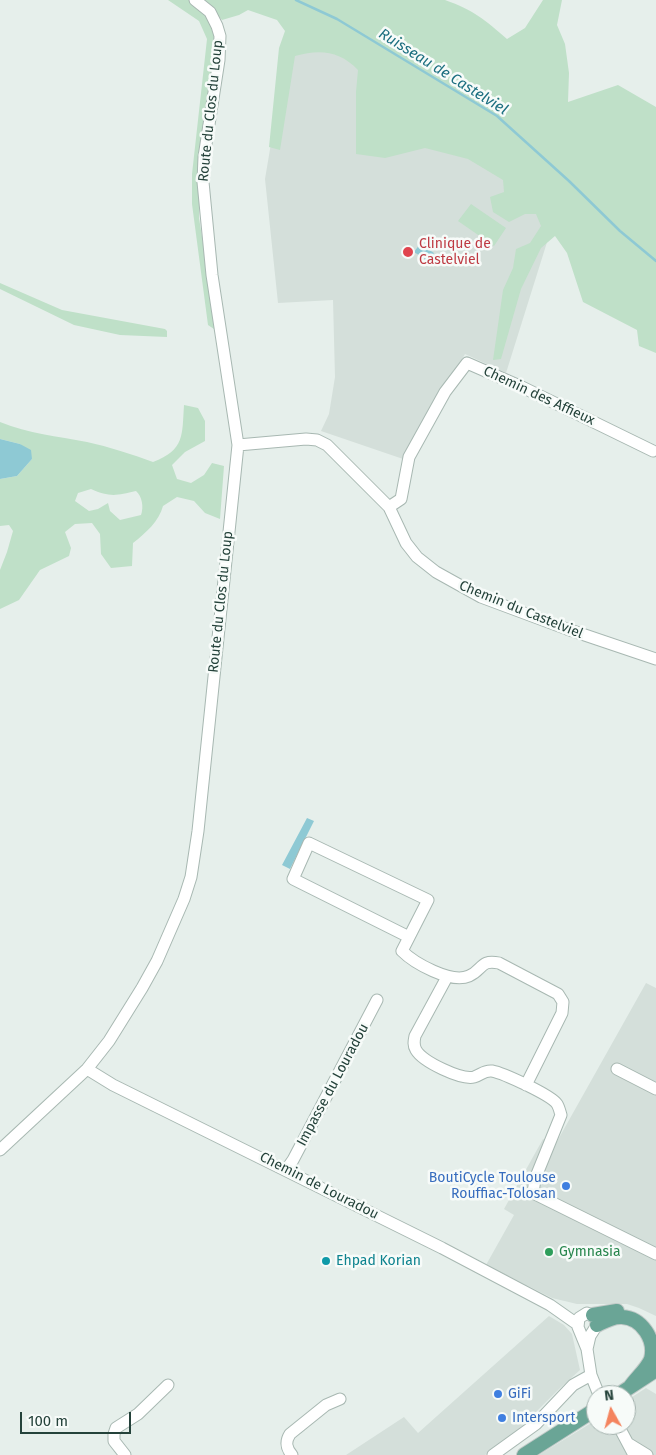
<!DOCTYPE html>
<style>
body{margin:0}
#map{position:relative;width:656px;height:1455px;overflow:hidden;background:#e6efeb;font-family:"Fira Sans",sans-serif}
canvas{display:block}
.north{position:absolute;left:586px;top:1385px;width:50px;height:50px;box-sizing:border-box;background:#f7fbf9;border:1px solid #a3b1ad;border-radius:50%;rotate:353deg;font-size:14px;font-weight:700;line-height:20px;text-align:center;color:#24423a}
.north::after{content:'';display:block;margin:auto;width:18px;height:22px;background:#f4845f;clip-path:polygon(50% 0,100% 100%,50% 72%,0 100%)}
.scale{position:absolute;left:20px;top:1412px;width:111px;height:22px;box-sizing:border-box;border:2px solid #24423a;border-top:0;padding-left:6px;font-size:15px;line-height:18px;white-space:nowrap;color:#24423a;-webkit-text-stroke:4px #f7fbf9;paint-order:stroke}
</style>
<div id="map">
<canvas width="656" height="1455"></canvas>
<div class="north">N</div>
<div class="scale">100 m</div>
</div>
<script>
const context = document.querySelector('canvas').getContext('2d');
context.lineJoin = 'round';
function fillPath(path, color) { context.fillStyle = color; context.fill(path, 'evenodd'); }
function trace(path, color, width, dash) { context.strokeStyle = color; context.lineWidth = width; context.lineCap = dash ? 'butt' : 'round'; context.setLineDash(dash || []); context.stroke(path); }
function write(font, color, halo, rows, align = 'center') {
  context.font = font + ' "Fira Sans",sans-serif'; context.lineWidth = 5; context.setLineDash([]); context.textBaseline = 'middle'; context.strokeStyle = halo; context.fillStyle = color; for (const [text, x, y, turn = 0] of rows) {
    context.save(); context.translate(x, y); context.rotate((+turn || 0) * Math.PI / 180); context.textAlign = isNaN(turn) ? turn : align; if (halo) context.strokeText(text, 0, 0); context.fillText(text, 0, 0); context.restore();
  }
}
fillPath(new Path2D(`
 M288,42L366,59L559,204L506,373L465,354L408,452L406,460L321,431L329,414L335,377L333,300L278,303L265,179Z
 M646,983L656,988V1316L639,1308L627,1304H577L552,1298L486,1265L514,1215L504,1209L543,1139L555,1145Z
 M549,1316L564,1325L572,1334L580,1370L559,1389L534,1414L520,1431L485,1455H346L404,1417L418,1433Z
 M646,1388L656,1394V1455H539L596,1420V1425H626V1401Z`), '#d4dfda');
fillPath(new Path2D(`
 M168,0H193L203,10L215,28V49L199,179V218L217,331L208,325L192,204V174L207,39L199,21Z
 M203,0H445C474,10 485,20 507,39L525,28L543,0H562L557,25L565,44L569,73L568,102L618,85L656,107V353L639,346L637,330L583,302L567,253L555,236L541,248L521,289L501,359L493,360L503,290L513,268L516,249L530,243L541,226L536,214H525L509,222L493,212L490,197L504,192L503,180L468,159L425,148L385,158L356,154V92L358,70C340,51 320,49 295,56L280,150L269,147L279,48L285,31L277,20L248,10L239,15L222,20Z
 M471,204L506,228L494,246L458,221Z
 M0,283L62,310L165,329L167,331V337L120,335L74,325L0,289Z
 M184,405L198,408L205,421V441L185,452L172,465L177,479L191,483L204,475L212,463L224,466L220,519L205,513L194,501L177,497L163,506C159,521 146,533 133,543L132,566L111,568L101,554L100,534L92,523L75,524L65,532L71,548L69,556L40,570L19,600L0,609V570L7,552L13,531L9,525L0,526V479L17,476L32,459L20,444L0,439V422C29,434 57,436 87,442C109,447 132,454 153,462C185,450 182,435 184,405ZM91,489C109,497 116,496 136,491C142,496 144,507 141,515L120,520L110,511L108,503L98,509L89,511L75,501L78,493Z`), '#bfe0c8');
fillPath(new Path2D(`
 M420,244L434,253L428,261L414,252Z
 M0,439L20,444L31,450L32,459L17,476L0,479Z
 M307,818L314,821L290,869L282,865Z`), '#8ec9d4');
trace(new Path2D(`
 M296,0L337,19L497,116L569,181L620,231L656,261`), '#8ec9d4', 2.5);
const minor = new Path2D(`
 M238,445L306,439L317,440L327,445L389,507L406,543L417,557L436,572L481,597L567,629L656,659
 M389,507L401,499L409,457L445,392L467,363L522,387L653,451
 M409,937L293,879L309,843L428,900L402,951C414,963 451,984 469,976C483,970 480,959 499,963L558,994L563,1002L562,1013L526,1085
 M447,977L415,1036C414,1041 413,1045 416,1050C423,1062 461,1080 474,1077C481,1075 484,1070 492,1071C503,1073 551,1095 557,1104C559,1107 560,1112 561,1115L535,1179L533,1193L656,1254
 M87,1069L113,1085L442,1248L550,1305L577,1324
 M617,1069L656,1089
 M0,1150L87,1069L109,1041L142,988L157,961L184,899L191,877L198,831L238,445L212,275L203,182L204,157L219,60L220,36L217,26L210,12L195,0
 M286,1170L293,1160L377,1000
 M587,1349L590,1336L597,1325L596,1318L587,1313L579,1318L578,1327L587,1349L591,1375L599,1395
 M618,1425L634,1455
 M629,1444L647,1455
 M125,1455L114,1441V1434L116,1428L138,1414L168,1385
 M292,1455C286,1448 285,1442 290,1434L326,1405L340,1399
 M493,1455L536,1424L573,1385L591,1375`);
const major = new Path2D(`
 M593,1315L617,1311
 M597,1325C605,1321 613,1316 622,1317C642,1318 656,1340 651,1359C647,1369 636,1378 630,1387
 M618,1395L656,1370
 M524,1455L596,1409`);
trace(minor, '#a8b8b2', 13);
trace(major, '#c2cac8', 16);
trace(minor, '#fff', 11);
trace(major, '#6aa596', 14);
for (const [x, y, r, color] of [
 [408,252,6,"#e0444e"],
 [566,1186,5,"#3f7fe0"],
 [549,1252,5,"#2e9e5b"],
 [326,1261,5,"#0f9aa8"],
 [498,1394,5,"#3f7fe0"],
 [502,1418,5,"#3f7fe0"]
]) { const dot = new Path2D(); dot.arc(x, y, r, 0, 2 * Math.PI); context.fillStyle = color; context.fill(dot); trace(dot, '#f7fbf9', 2); }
write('14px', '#24423a', '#f7fbf9', [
 ["Route du Clos du Loup",211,111,-84],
 ["Chemin des Affieux",539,396,25],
 ["Route du Clos du Loup",221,602,-84],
 ["Chemin du Castelviel",521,610,22],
 ["Impasse du Louradou",333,1085,-62],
 ["Chemin de Louradou",319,1186,27]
]);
write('14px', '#be3a42', '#f7fbf9', [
 ["Clinique de",419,244],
 ["Castelviel",419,260]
], 'left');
write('14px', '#366cbe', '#f7fbf9', [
 ["BoutiCycle Toulouse",556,1178,"right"],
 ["Rouffiac-Tolosan",556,1194,"right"],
 ["GiFi",508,1394],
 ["Intersport",512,1418]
], 'left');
write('14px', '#27864d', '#f7fbf9', [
 ["Gymnasia",559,1252]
], 'left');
write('14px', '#0d838f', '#f7fbf9', [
 ["Ehpad Korian",336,1261]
], 'left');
write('italic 15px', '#1c6f80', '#f7fbf9', [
 ["Ruisseau de Castelviel",443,72,32]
]);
</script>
